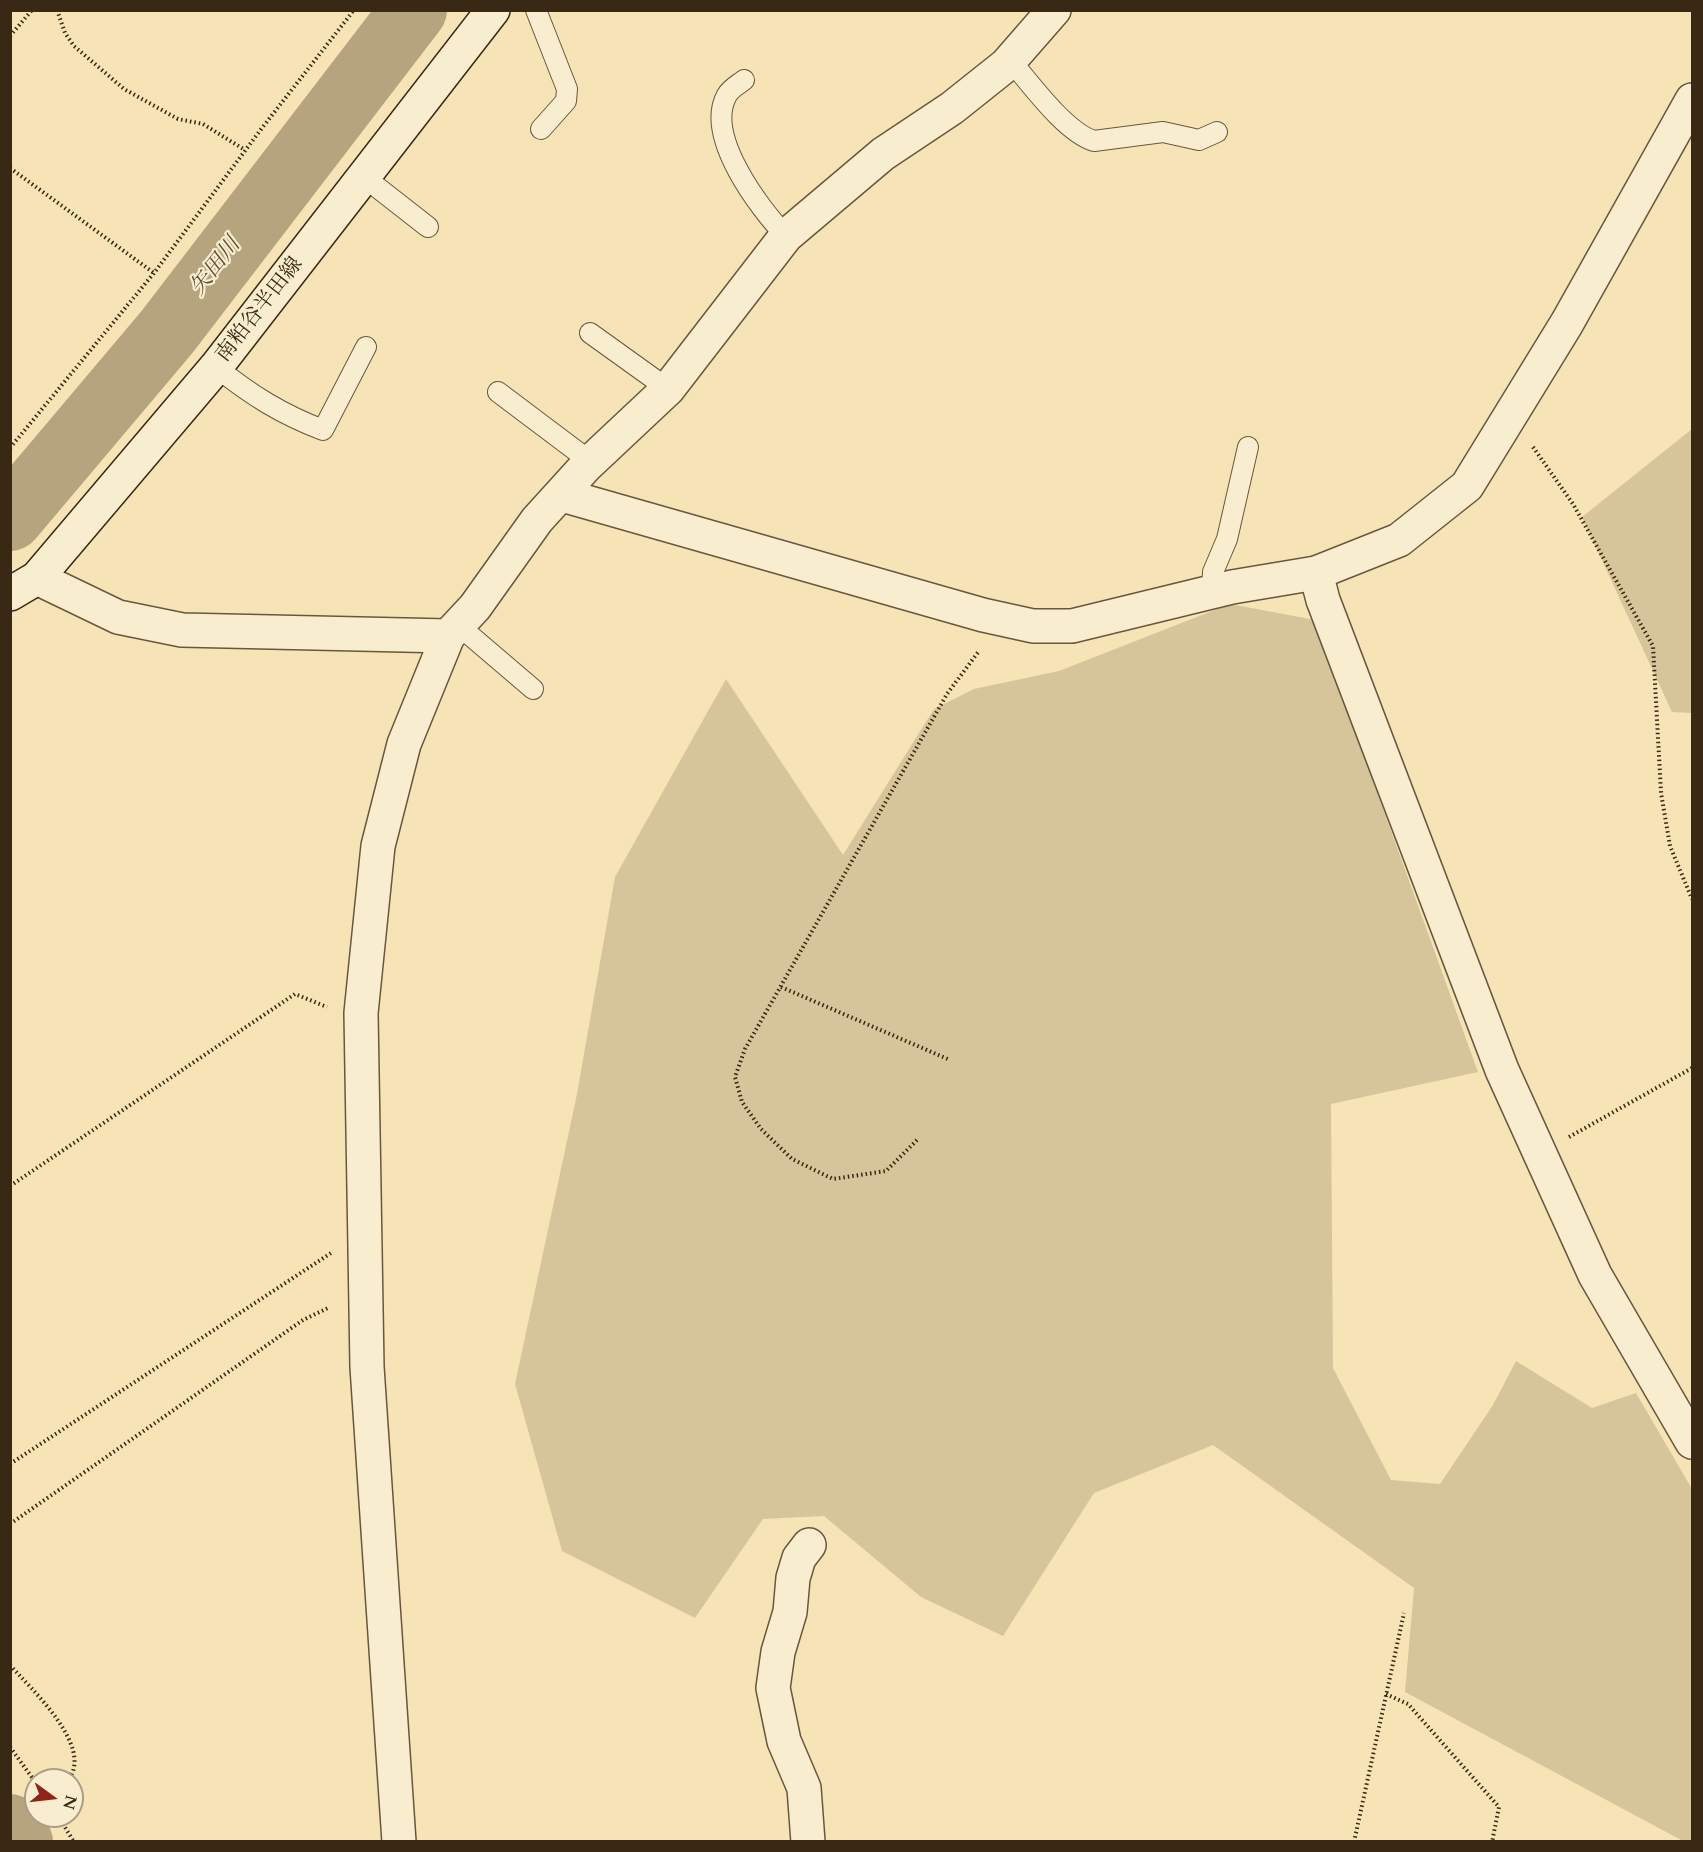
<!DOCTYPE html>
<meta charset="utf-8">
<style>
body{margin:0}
#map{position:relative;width:1703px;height:1852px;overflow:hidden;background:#f6e4b7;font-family:Cardo,serif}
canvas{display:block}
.frame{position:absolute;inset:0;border:12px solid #392813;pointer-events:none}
.north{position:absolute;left:24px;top:1768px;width:60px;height:60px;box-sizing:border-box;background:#f9edd0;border:2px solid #ac9e84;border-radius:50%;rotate:105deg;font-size:16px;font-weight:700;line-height:24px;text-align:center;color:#392813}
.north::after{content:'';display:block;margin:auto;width:21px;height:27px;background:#8f2418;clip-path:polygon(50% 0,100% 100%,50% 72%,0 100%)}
</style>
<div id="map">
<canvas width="1703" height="1852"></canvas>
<div class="frame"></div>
<div class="north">N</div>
</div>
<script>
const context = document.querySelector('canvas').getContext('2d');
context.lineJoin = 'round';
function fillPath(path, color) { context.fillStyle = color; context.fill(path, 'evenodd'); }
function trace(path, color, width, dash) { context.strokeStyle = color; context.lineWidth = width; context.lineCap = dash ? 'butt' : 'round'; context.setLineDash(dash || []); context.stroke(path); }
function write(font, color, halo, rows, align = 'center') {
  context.font = font + ' Cardo,"Noto Serif JP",serif'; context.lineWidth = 4.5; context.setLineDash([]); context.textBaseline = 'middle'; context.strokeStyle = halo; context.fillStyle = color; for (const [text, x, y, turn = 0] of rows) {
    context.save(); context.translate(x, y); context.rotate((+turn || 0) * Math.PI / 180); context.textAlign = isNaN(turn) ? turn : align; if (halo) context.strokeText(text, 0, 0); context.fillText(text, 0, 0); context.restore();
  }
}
fillPath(new Path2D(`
 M1692,429V713L1672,712L1582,517Z
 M1230,604L1315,620L1478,1072L1331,1104L1333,1368L1391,1480L1440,1484L1493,1405L1516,1361L1592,1408L1636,1393L1692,1489V1841H1683L1405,1692L1414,1588L1213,1445L1094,1493L1003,1636L921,1597L824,1516L763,1519L695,1618L562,1551L515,1384L577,1094L615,877L726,679L843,855L934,709L974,689L1059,671Z`), '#d6c49b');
trace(new Path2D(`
 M10,518L167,332L414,10
 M10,1827L20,1842`), '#b6a47f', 66);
const service = new Path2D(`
 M536,10L567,89L566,101L541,129
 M1010,60C1031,84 1065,132 1094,141L1163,132L1199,140L1217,132
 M744,80C739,84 730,89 727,95C704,135 759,208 786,236
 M364,177L428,227
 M590,333L668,389
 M216,367C251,395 281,414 323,430L366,347
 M498,392L591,462
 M1212,592L1213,572L1227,539L1248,447
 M458,625L533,689`);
const minor = new Path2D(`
 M562,495L983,615L1033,626H1072L1232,587L1316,573L1399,540L1467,486L1567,323L1692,100
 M37,578L118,617L182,630L448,636
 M399,1842L367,1367L361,1013L378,846L404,744L448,636L475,607L537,520L586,466L668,389L786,236L883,154L952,108L1006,65L1054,10
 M808,1842L804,1788L784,1741L773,1688L778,1652L790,1612L793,1578L799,1558L809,1545`);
const tertiary = new Path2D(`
 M1316,573L1323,600L1502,1070L1595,1275L1692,1442`);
const secondary = new Path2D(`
 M10,594L37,578L216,367L493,10`);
trace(service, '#68573c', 22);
trace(minor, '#68573c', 36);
trace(tertiary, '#68573c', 36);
trace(secondary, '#392813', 36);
trace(new Path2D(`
 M57,10L65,33L74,46L124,89L178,119L203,124L245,150
 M10,36L32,10
 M10,168L154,273
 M1533,447L1573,504L1653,646L1661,793L1670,846L1692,899
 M10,448L154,273L262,128L354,10
 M781,987L950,1060
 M1569,1137L1692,1068
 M917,1140L886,1171L833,1179L792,1159L761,1129L742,1102L735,1077L745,1049L947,694L979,651
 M10,1186L295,994L327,1007
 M10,1464L331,1253
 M10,1524L303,1320L330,1307
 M10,1665C31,1689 95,1747 68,1780
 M1386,1694L1408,1704L1499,1807L1492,1842
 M10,1747L36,1783
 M58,1816L74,1842
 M1354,1842L1404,1613`), '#392813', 4, [1.5, 3]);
trace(service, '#f9edd0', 20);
trace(minor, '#f9edd0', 33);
trace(tertiary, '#f9edd0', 33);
trace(secondary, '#f9edd0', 33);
write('21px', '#392813', '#f9edd0', [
 ["南粕谷半田線",260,310,-52]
]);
write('italic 22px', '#5e4d33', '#f9edd0', [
 ["矢田川",216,267,-52]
]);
</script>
